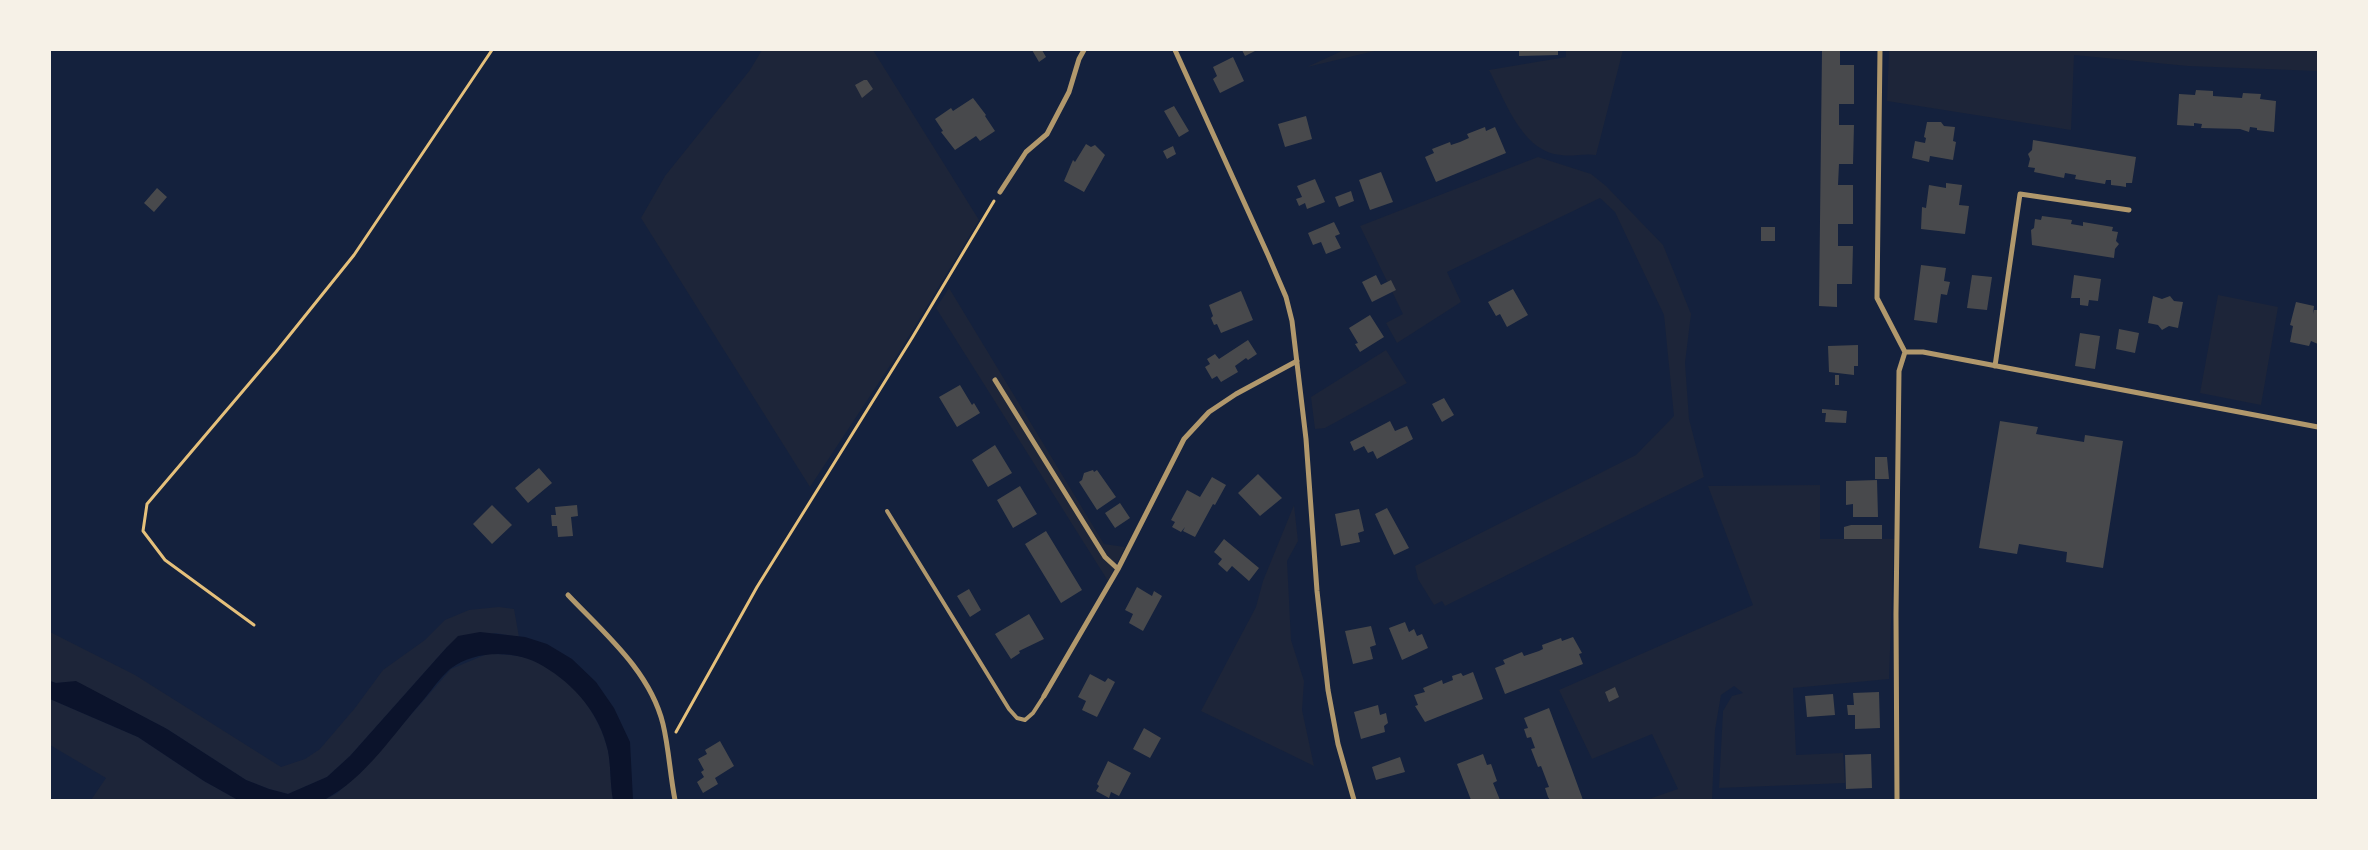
<!DOCTYPE html>
<style>
body{margin:0}
#map{position:relative;width:2368px;height:850px;overflow:hidden;background:#14213d;font-family:Figtree,sans-serif}
canvas{display:block}
.frame{position:absolute;inset:0;border:51px solid #f6f1e7;pointer-events:none}
</style>
<div id="map">
<canvas width="2368" height="850"></canvas>
<div class="frame"></div>
</div>
<script>
const context = document.querySelector('canvas').getContext('2d');
context.lineJoin = 'round';
function fillPath(path, color) { context.fillStyle = color; context.fill(path, 'evenodd'); }
function trace(path, color, width, dash) { context.strokeStyle = color; context.lineWidth = width; context.lineCap = dash ? 'butt' : 'round'; context.setLineDash(dash || []); context.stroke(path); }
fillPath(new Path2D(`
 M762,50H873L979,220L903,346L810,487L641,218L665,176L750,70Z
 M1344,50H1379L1307,67Z
 M1566,50H1623L1596,155C1584,153 1573,157 1561,155C1522,152 1505,100 1489,70L1566,57Z
 M1889,50H2318V71L2188,66L2074,55L2071,130L1887,101Z
 M1538,157L1591,174L1606,186L1663,245L1691,314L1685,363L1689,419L1704,477L1445,606L1442,601L1434,605L1418,579L1415,566L1636,455L1674,416L1664,315L1615,212L1600,198L1447,272L1461,302L1397,343L1386,323L1403,314L1360,226Z
 M949,288L1104,544L1125,547L1108,581L936,308Z
 M2218,295L2278,307L2261,405L2200,393Z
 M1386,350L1407,383L1325,428L1315,429L1311,397Z
 M1820,485V539H1894L1889,679L1793,688L1796,755L1843,753L1845,783L1719,788L1723,711L1732,696L1743,693L1734,686L1721,695L1715,730L1712,800H1646L1678,789L1652,734L1592,759L1559,690L1753,605L1708,486Z
 M1294,505L1298,541L1287,561L1291,640L1304,681L1302,710L1314,766L1201,711L1256,607L1263,581Z
 M499,607L514,609L519,637L495,633L447,647L350,756L327,777L288,794L269,789L246,780L167,729L76,682L56,683L50,681V632L135,675L281,767L305,759L320,749L355,708L383,670L425,640L445,620L469,610Z
 M487,654C502,654 518,655 532,659C569,672 599,714 608,750C611,766 610,784 613,800H324L336,794L361,772L451,669Z
 M50,699L138,737L204,781L238,800H91L106,778L50,745Z`), '#1d2539');
fillPath(new Path2D(`
 M480,632L525,637L547,644L572,659L596,682L614,708L630,742L633,800H613C610,784 611,767 608,751C600,714 575,685 543,666C517,650 476,649 450,669C441,677 433,688 425,698C394,733 366,778 324,800H238L204,781L138,737L50,699V681L56,683L76,681L167,729L246,780L269,789L288,794L327,777L350,756L447,647L458,636Z`), '#0b132b');
fillPath(new Path2D(`
 M1032,50H1042L1046,57L1039,62Z
 M1242,50H1257L1245,56Z
 M1519,50H1558V55L1519,56Z
 M1822,50H1840V65H1854V104H1839V125H1854L1853,164H1839L1838,185H1853V224H1838V246H1853L1852,284H1837V307L1819,306Z
 M1233,57L1244,81L1220,93L1213,79L1217,76L1213,67Z
 M864,80H867L873,89L862,98L855,85Z
 M2196,90L2213,91V96L2242,98L2243,93L2261,94L2260,99L2276,101L2274,132L2257,130V128L2250,127L2249,132L2240,129L2201,128L2202,124L2194,123V126L2177,125L2179,94L2195,95Z
 M973,98L986,115L985,116L995,131L980,141L976,136L955,150L941,132L943,131L935,119L951,108L953,111Z
 M1174,106L1189,131L1179,137L1164,111Z
 M1306,116L1312,139L1285,147L1278,124Z
 M1927,122H1941L1944,126L1955,127L1953,141L1956,142L1953,160L1930,156L1929,162L1912,158L1915,141L1925,143L1926,138L1924,137Z
 M1485,127L1486,131L1495,127L1506,153L1436,182L1425,157L1434,153L1432,149L1450,142L1451,145L1460,142L1469,138L1467,134Z
 M2033,140L2136,157L2132,183H2126V187L2120,186L2111,185V180H2106L2105,184L2075,179L2076,175L2065,173L2064,178L2034,172L2035,168L2028,167L2030,159L2028,154L2032,150Z
 M1086,144L1091,147L1095,145L1105,155L1084,192L1064,181L1073,160L1075,162Z
 M1173,146L1176,154L1167,159L1163,151Z
 M1381,172L1393,202L1370,210L1359,180Z
 M1315,179L1325,202L1307,209L1305,203L1299,206L1296,199L1302,197L1297,186Z
 M1946,183L1962,185L1959,205L1969,206L1965,234L1921,229L1922,207L1926,208L1929,185L1946,188Z
 M157,188L167,197L154,212L144,203Z
 M1351,191L1354,201L1339,207L1335,197Z
 M2042,216L2072,220L2071,224L2083,226V222L2113,227L2112,231L2118,232L2116,241L2119,244L2115,249L2114,258L2032,245L2031,230L2034,228L2035,219L2041,220Z
 M1334,222L1340,234L1335,236L1341,248L1326,254L1321,242L1313,245L1308,233Z
 M1761,227H1775V241H1761Z
 M1921,265L1946,268L1944,281L1950,282L1947,295L1941,294L1937,323L1914,320Z
 M1376,275L1381,285L1391,280L1396,290L1372,302L1362,282Z
 M1972,275L1992,277L1987,310L1967,308Z
 M2074,275L2101,279L2098,301L2089,300L2088,306L2080,305V298H2071Z
 M1513,289L1528,315L1507,327L1500,314L1496,316L1488,302Z
 M1241,291L1253,320L1221,333L1217,324L1214,325L1211,318L1213,316L1209,305Z
 M2153,296L2162,299L2170,296L2174,301L2183,302L2178,328L2169,326L2162,330L2158,325L2148,323Z
 M2296,302L2314,306L2313,314L2314,310H2318V344L2311,341L2309,346L2290,342L2293,326L2290,325Z
 M1370,315L1384,337L1360,352L1355,344L1358,343L1349,328Z
 M2119,329L2139,333L2135,353L2116,349Z
 M2080,333L2100,336L2095,369L2075,366Z
 M1248,340L1257,354L1248,360L1246,358L1235,366L1238,372L1221,382L1217,376L1212,379L1205,367L1210,364L1207,359L1215,354L1219,359Z
 M1858,345V366H1854V375L1829,372L1828,346Z
 M1835,375H1839V385H1835Z
 M960,385L972,405L974,403L980,413L957,427L939,397Z
 M1444,398L1454,415L1442,422L1432,404Z
 M1822,409L1847,411L1846,423L1825,422L1826,413H1822Z
 M1390,421L1395,431L1407,426L1413,439L1377,459L1373,451L1368,453L1364,446L1354,451L1350,442Z
 M2000,421L2038,427L2036,434L2084,442L2085,435L2123,441L2103,568L2066,562L2067,552L2019,544L2017,554L1979,548Z
 M995,445L1012,473L988,487L972,460Z
 M1875,457H1887L1889,479H1875Z
 M539,468L552,483L528,503L515,488Z
 M1093,470L1094,472L1097,470L1116,497L1097,510L1079,482L1082,480L1084,473Z
 M1258,474L1282,498L1260,516L1238,493Z
 M1212,477L1226,485L1215,505L1213,504L1195,537L1183,531L1185,527L1181,532L1172,527L1175,522L1171,520L1187,490L1200,497Z
 M1877,480L1878,517H1853V504L1846,505V481Z
 M1020,486L1037,514L1013,528L997,500Z
 M1120,503L1130,518L1115,528L1105,513Z
 M492,505L512,525L492,544L473,524Z
 M577,505L578,516L571,517L573,536L558,537L557,526H552L551,515H556L555,507Z
 M1387,508L1409,548L1394,555L1375,514Z
 M1359,509L1364,531L1358,533L1360,542L1341,546L1335,514Z
 M1851,525H1882V539H1844V527Z
 M1046,531L1082,590L1061,603L1025,544Z
 M1224,539L1259,568L1249,581L1232,566L1227,572L1218,564L1222,559L1214,552Z
 M1137,587L1152,596L1154,591L1162,596L1143,631L1129,623L1133,614L1125,610Z
 M969,589L981,610L970,617L957,596Z
 M1029,614L1044,639L1019,651L1020,653L1011,659L995,634Z
 M1405,622L1409,632L1414,629L1417,636L1422,634L1428,648L1402,660L1389,628Z
 M1371,626L1376,645L1370,647L1373,659L1353,664L1345,631Z
 M1573,637L1582,653L1579,654L1583,664L1505,694L1495,668L1505,664L1503,660L1522,652L1524,656L1539,651L1543,649L1542,645L1561,638L1562,641Z
 M1473,672L1483,699L1425,722L1415,706L1418,705L1414,695L1425,692L1423,688L1442,680L1443,684L1453,680L1452,676L1461,673L1463,676Z
 M1090,674L1105,682L1108,678L1115,682L1097,717L1082,710L1086,701L1078,697Z
 M1615,687L1619,697L1609,702L1605,692Z
 M1879,692L1880,728L1855,729V715H1848L1847,705H1854L1853,693Z
 M1833,694L1835,715L1807,717L1805,696Z
 M1378,705L1380,715L1386,713L1388,723L1384,726L1385,732L1361,739L1354,712Z
 M1549,708L1571,767L1583,800H1550L1548,797L1545,788L1549,787L1541,766L1538,767L1531,749L1535,748L1531,737L1527,738L1524,729L1528,728L1524,718Z
 M1144,728L1161,738L1150,758L1133,749Z
 M720,741L734,766L715,778L718,784L703,793L697,782L704,777L701,772L704,770L698,759L707,754L705,750Z
 M1483,754L1487,765L1491,764L1497,781L1493,783L1500,800H1471L1457,764Z
 M1871,754L1872,788L1846,789L1845,755Z
 M1400,757L1405,772L1376,780L1372,767Z
 M1108,761L1131,773L1119,796L1111,792L1109,798L1096,791L1099,786L1097,784Z`), '#48494c');
trace(new Path2D(`
 M254,625L165,560L143,531L147,504L276,352L354,255L492,50
 M676,732L757,587L912,338L994,201`), '#e5c07b', 3);
trace(new Path2D(`
 M887,511L1009,709L1017,718L1025,720L1033,713L1044,696`), '#b1986c', 4);
trace(new Path2D(`
 M1175,50L1268,255L1286,297L1292,321L1306,439L1317,591L1328,690L1338,744L1354,800
 M1880,50L1877,298L1905,352
 M1000,192L1026,152L1047,134L1069,92L1079,59L1084,50
 M1905,352H1923L2318,427
 M1995,366L2020,194L2129,210
 M995,380L1105,557L1118,569
 M568,595C604,633 650,671 663,724C669,749 670,775 675,800
 M1044,696L1118,569L1184,439L1209,412L1236,394L1297,361
 M1897,800L1896,614L1899,371L1905,352`), '#b1986c', 5);
</script>
